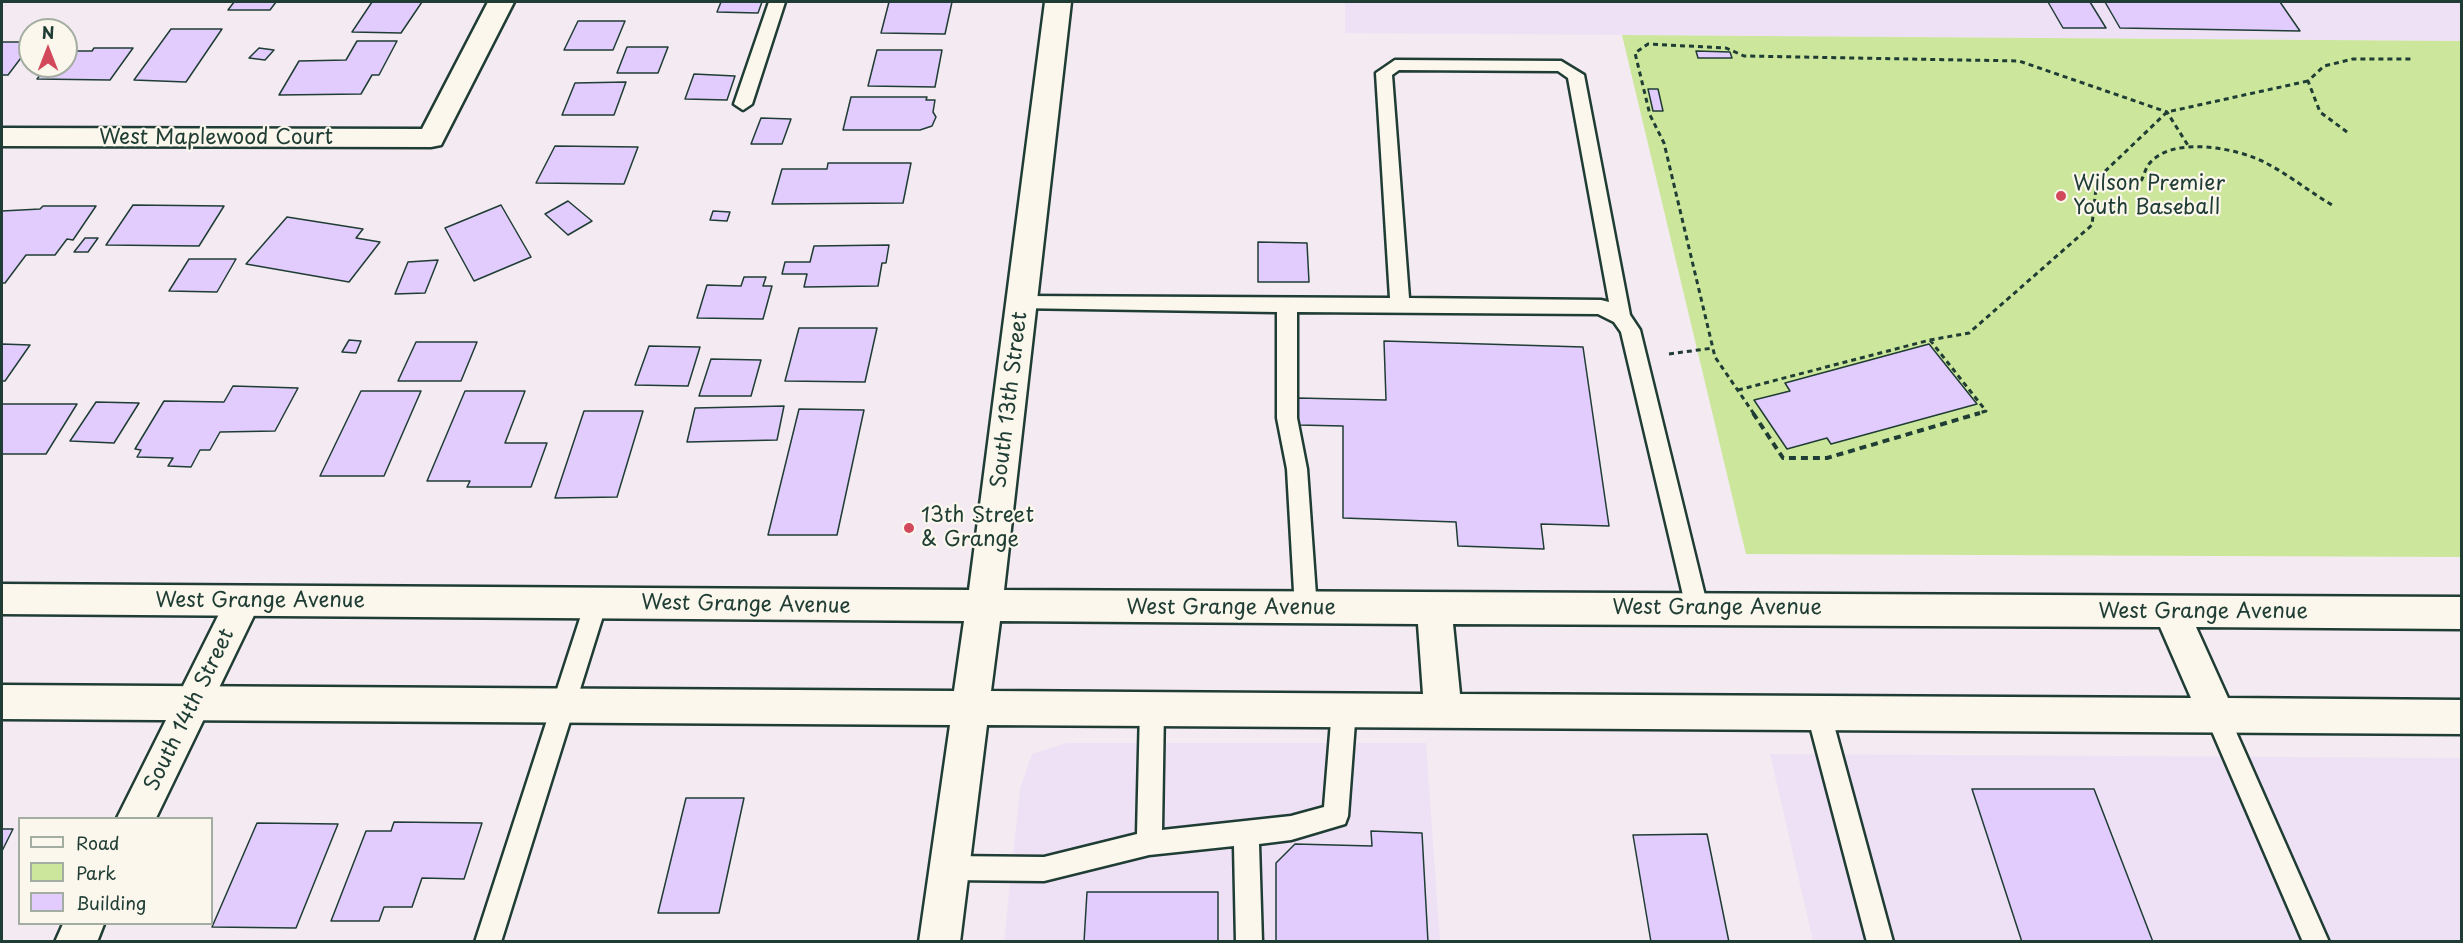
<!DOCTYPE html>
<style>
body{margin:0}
#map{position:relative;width:2463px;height:943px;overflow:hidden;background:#f4eaf1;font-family:"Playpen Sans",sans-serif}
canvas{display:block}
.frame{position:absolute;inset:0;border:3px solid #1f3d34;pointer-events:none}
.legend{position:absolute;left:18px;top:817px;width:195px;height:108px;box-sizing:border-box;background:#fbf7ec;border:2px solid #a3ada2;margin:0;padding:8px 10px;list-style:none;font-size:18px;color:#1f3d34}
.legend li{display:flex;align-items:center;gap:12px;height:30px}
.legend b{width:30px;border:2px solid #a3ada2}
.north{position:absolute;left:18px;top:18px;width:60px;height:60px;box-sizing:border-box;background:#fbf7ec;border:2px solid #a3ada2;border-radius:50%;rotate:0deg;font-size:16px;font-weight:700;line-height:24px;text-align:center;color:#1f3d34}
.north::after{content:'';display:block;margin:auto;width:21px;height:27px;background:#d1495b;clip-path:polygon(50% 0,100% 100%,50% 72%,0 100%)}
</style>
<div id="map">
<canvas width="2463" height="943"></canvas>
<div class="frame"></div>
<ul class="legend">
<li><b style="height:8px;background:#fbf7ec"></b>Road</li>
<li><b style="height:16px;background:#cce69c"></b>Park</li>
<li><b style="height:16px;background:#e2ccfd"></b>Building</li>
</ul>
<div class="north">N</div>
</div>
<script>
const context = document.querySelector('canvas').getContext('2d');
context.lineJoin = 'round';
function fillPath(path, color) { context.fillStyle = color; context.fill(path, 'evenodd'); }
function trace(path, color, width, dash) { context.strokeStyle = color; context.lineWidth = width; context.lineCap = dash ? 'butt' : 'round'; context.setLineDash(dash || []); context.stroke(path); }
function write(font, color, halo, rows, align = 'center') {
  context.font = font + ' "Playpen Sans",sans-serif'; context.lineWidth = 4.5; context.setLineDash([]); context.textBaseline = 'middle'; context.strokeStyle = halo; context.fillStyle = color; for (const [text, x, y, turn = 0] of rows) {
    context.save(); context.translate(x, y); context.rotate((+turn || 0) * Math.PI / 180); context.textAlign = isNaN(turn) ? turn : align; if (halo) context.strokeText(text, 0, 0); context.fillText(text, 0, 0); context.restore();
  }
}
fillPath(new Path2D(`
 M1345,2H2461L2462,41L1345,33Z
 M1066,743H1426L1440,941L1004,942L1020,789L1032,754Z
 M1770,754L2461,758V941H1813Z`), '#efe1f5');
fillPath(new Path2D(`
 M1622,35L2461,41V557L1746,554Z`), '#cce69c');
const building = new Path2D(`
 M234,2H276L270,10H228Z
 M372,2H422L401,33L352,32Z
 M721,2H762L758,13L717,12Z
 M889,2H952L945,34L881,33Z
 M2048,2H2090L2106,28H2063Z
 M2105,2H2280L2300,31L2120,28Z
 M578,21H625L613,50H564Z
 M171,29H222L186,82L134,80Z
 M357,41H397L379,75H372L361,94L279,95L299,61L346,60Z
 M2,42H30V46L8,75H2Z
 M627,47H668L658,73H617Z
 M94,48H133L110,80L37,79L47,66H66V51H92Z
 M259,48L274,50L265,60L249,58Z
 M877,50H942L935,87L868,86Z
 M1696,51L1730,52L1732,58H1698Z
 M694,74L735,76L727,100L685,99Z
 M626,82L614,115H562L575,83Z
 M1648,89H1658L1663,111H1653Z
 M851,97H927L926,100H935L933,112L936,117L932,126L920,130H843Z
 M761,118L791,119L782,144H751Z
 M555,146L638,147L624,184L536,183Z
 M828,163H911L903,203L772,204L782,169H827Z
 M568,201L592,221L568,235L545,214Z
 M133,205L224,206L199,246L106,245Z
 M501,205L531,257L474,281L445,228Z
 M43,206H96L73,240L67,239L55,255H26L5,283H2V211L40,209Z
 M713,211L730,212L727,221L710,220Z
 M287,217L363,229L356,238L380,242L349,282L246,264Z
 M85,238H98L88,252H74Z
 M1258,242L1307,243L1309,282H1258Z
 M889,245L886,263H882L878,286L804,287L807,274H782L785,262H810L814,246Z
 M189,259H236L217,292L169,291Z
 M438,260L425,293L395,294L408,262Z
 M744,277H766L763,286H772L763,319L697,318L707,285L741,286Z
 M799,328H877L865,382L785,381Z
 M349,340L361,341L356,353L342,352Z
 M1384,341L1583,347L1609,526L1541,524L1544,549L1458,546L1456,522L1343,518V426L1298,425V398L1386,400Z
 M416,342H477L461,381H398Z
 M2,344L30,345L5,381H2Z
 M1929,344L1977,404L1831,444L1827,438L1787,449L1754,400L1790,391L1785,383Z
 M649,346L700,347L688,386L635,385Z
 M711,359L761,360L751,396H699Z
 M233,386L298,388L275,431L220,432L210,450H200L191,467L168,466L173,458L137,457L141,450L135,449L164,401L224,402Z
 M361,391H421L384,476H320Z
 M465,391H525L505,443H547L531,487H467L470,481H427Z
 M96,402L139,403L114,443L70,441Z
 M2,404H77L46,454H2Z
 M784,406L777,440L687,442L695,408Z
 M799,409L864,410L837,535H768Z
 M584,411H643L617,497L555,498Z
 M1972,789H2094L2153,942H2022Z
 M686,798H744L719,913H658Z
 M394,822L482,823L464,879L422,878L412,907H384L379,921H331L366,831H391Z
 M257,823L338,824L296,928L212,927Z
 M2,829H13L2,851Z
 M1371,831L1422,833L1428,942H1276V863L1295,844L1372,846Z
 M1707,834L1729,942H1651L1633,835Z
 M1087,892H1218V942H1084Z`);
fillPath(building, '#e2ccfd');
trace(building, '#1f3d34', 1.5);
const service = new Path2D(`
 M769,2H785L752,104L743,110L734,104Z
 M1395,60L1561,61L1584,75L1630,315L1640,330L1708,608L1705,615L1697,618L1689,615L1686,608L1621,332L1614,322L1598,314L1297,312V418L1307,469L1317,609L1314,616L1306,619L1298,616L1295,609L1287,469L1277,418V312L1014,308L1011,303L1014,298L1021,296L1390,298L1376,73ZM1399,70L1558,71L1568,78L1609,302L1601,300L1409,298L1392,75Z
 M596,593L604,596L607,603L501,942H475L585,603L588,596Z
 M1152,697L1160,700L1164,708L1162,830L1291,816L1324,807L1332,709L1336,701L1344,698L1352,701L1356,709L1348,816L1345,824L1291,840L1259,844L1262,942H1236L1234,846L1149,855L1044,881L949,880L940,877L936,868L940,859L949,856L1044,857L1137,834L1140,708L1144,700Z
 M1819,703L1827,706L1831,714L1893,942H1867L1807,714L1811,706Z
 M2217,704L2225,707L2329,942H2303L2205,715L2209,707Z`);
const minor = new Path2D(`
 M488,2H514L441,145L431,147L2,146V128L422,129Z
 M243,586L255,590L261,601L156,818H117L231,590Z
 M63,924H104L97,942H55Z`);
const tertiary = new Path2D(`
 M1045,2H1071L1004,590L2462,597V629L2196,627L2228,698L2462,700V734L987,725L960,942H919L950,725L2,719V685L954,691L964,621L2,614V584L969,590ZM1000,621L1418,624L1423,694L991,691ZM1453,624L2160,627L2191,698L1460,694Z`);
trace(service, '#1f3d34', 5);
trace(minor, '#1f3d34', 5);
trace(tertiary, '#1f3d34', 5);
trace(new Path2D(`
 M2347,132L2320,112L2308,81L2324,66L2353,59H2412
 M2141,181C2144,176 2145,169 2149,164C2172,135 2238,148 2266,163C2289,175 2310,192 2332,205
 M1930,340L1986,411L1975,414
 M1669,354L1713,348
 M1738,390L1930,340L1969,333L2092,225L2097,179L2167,112L2308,81
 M1754,414L1715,357L1664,143L1650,115L1635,53L1648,44L1726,48L1744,56L2019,61L2167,112L2189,147`), '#1f3d34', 3, [5, 4]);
trace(new Path2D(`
 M1753,413L1783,458H1827L1980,413`), '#1f3d34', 4, [7, 5]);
fillPath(service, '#fbf7ec');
fillPath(minor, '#fbf7ec');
fillPath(tertiary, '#fbf7ec');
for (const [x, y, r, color] of [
 [2061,196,6,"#d1495b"],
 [909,528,6,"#d1495b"]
]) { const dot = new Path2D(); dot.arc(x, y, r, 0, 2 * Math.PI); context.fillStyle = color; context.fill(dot); trace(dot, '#fbf7ec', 2); }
write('21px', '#1f3d34', '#fbf7ec', [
 ["West Maplewood Court",216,138],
 ["South 13th Street",1010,400,-83],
 ["West Grange Avenue",260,601],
 ["West Grange Avenue",746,605,1],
 ["West Grange Avenue",1231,608],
 ["West Grange Avenue",1717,608],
 ["West Grange Avenue",2203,612],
 ["South 14th Street",190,710,-64]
]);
write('21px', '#1f3d34', '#fbf7ec', [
 ["Wilson Premier",2073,184],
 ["Youth Baseball",2073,208],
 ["13th Street",921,516],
 ["& Grange",921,540]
], 'left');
</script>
